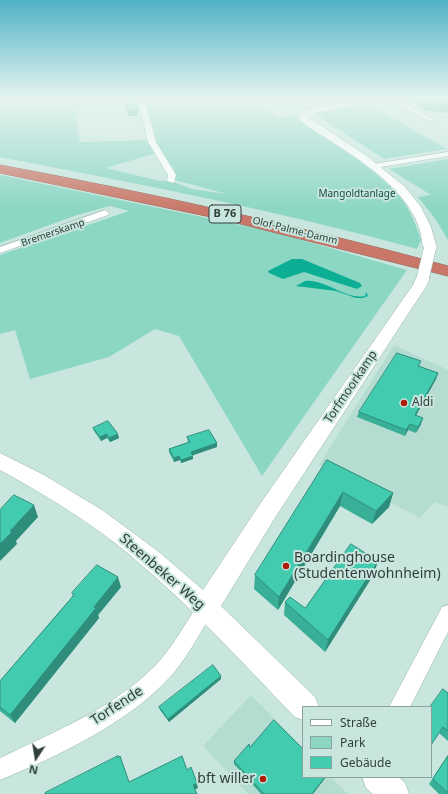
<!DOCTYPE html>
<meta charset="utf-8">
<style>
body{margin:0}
#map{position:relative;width:448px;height:794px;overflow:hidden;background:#c8e6de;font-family:"Noto Sans",sans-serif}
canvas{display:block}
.legend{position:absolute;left:302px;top:706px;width:130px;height:72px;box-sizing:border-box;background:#c8e6de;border:1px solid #8ca39d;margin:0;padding:5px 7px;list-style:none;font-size:12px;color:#333f3c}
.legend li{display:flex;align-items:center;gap:8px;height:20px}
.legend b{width:20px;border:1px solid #8ca39d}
.north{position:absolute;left:16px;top:738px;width:40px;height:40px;-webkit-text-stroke:3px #c8e6de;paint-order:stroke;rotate:192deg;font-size:11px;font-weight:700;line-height:16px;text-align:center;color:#333f3c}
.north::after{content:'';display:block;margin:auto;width:14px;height:18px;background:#333f3c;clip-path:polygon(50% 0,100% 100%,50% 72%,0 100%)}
</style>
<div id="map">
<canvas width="448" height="794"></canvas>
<ul class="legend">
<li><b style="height:5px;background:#fff"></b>Straße</li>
<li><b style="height:11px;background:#8cd6c4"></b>Park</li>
<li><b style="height:11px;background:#43cbb0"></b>Gebäude</li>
</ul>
<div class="north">N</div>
</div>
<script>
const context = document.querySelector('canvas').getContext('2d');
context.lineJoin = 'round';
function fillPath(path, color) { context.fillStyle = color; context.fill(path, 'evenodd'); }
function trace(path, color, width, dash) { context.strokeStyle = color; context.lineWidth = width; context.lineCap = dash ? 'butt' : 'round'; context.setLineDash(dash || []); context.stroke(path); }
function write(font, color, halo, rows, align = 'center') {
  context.font = font + ' "Noto Sans",sans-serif'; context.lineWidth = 4; context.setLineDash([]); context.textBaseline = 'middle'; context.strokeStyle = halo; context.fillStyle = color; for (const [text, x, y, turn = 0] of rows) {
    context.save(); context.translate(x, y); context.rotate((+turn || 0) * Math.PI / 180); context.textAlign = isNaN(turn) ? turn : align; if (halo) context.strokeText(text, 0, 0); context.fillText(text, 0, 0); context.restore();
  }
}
fillPath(new Path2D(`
 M394,345L448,370V507L435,502L420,518L319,465Z
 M251,695L303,748V777H331L348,794H248L203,746Z`), '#b5dcd1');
fillPath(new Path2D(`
 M0,98H97L78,110L76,121L80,142L147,140L156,153L106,168L160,181H171L192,189L227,194L175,180V171L153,141L143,98H247L278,119L293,116C328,142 371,163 400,197C410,209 416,225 421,240L417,249C280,211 140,184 0,157Z
 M368,104L447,149L384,159L315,114Z
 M448,159V240L436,220L418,197L431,195L389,169Z
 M0,175L274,232L407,270L262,476L179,336L155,329L109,357L30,379L15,330L0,334V255L129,211L110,206L77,215L0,243Z`), '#8cd6c4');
fillPath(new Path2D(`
 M292,259H302L360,283L362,286L357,289L304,272L283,279L269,273L268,271Z
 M305,281C326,279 345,300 365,296L366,292L368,296L363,298H356L336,291L296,286Z`), '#0cae94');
const street = new Path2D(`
 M138,98H144L156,142L176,175L174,183L167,181L168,175L148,142Z
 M386,98H395L434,120L429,121Z
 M448,152V156L374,168L370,166L374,164Z
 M105,210L109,213L108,215L0,253V247Z
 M205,601L211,603L214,609L211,615C198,636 186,660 169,678C128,723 56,757 0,780V758C54,732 112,709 155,666C172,648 185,624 199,603Z
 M448,605V632L410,707H389L442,607Z`);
const secondary = new Path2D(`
 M364,98H383L314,113L308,117L368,157L405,187L421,207L431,227L437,248L435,251H425L423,248C422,241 421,234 419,227C403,181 342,149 304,124L298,117L303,111Z
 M423,273L428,274L430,277L427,285L276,516L221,606L315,697L319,707H303V720L295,717C237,657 181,595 115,543C79,515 40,492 0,470V453L44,475L102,510L159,552L203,590L260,504L413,285L418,274Z
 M362,777H399L405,783L409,794H373L366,788Z`);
const highway = new Path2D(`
 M0,165C151,193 300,226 448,266V276L225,220L0,173Z`);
trace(street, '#98b5ad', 1);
trace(secondary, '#98b5ad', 1);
trace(highway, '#946359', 1);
fillPath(street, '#fff');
fillPath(secondary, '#fff');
fillPath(highway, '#c97768');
const secondaryBridge = new Path2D(`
 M423,277L430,248`);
trace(secondaryBridge, '#98b5ad', 13, []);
trace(secondaryBridge, '#fff', 12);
fillPath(new Path2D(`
 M125,98L138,111V116H128Z
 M403,98H448V113L427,111Z
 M421,361L419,366L438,373L436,379L416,415L421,424L416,433L408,430L405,436L357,417L359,412Z
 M93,428L119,438L110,442L107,438L101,441L94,431Z
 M187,437L217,443V447L192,455L193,459L181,463L180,460L174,462L169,452V449L188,442Z
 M327,460L393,493L389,507L372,524L340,506L278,610L254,589L255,575Z
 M374,574L325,652L284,615L285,602L305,608Z
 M121,587L98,615L99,618L15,723L0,711V681L73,596L72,593Z
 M221,679L169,722L160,710L159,707Z
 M448,693V741L439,733Z
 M250,747L313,794H261L234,764V761Z
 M448,755V794H439L429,784Z`), '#3aaf97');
fillPath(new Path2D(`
 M438,373L436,379L413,421L415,415Z
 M423,418L421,424L416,433L418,427Z
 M410,424L408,430L405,436L406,430Z
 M107,434V438L101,441L100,437Z
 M118,434L119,438L110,442L109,438Z
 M217,443V447L191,456V452Z
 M179,456L180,460L174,462V458Z
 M193,456V459L181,463V460Z
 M343,492L340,506L278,610L279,597Z
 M393,493L389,507L372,524L376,511Z
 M34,505L38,517L16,541L17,544L0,561V544L10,531Z
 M378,561L374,574L325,652L328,640Z
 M118,577L121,587L98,615L99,618L15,723L10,715L94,607Z
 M221,676V679L169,722L168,719Z
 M325,777H326L313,794H312Z
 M197,783L198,788L194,790L193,785Z`), '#2f8e7b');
const building = new Path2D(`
 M125,98H135L138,111H127Z
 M430,98H448V100L430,99Z
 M397,353L421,361L418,366L438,373L415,415L423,418L418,427L410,424L406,430L359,412Z
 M108,421L118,434L109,438L107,434L100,437L93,428Z
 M209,430L217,443L191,452L193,456L181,460L179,456L174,458L169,449L190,442L187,437Z
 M327,460L393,493L376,511L343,492L279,597L255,575Z
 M14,495L34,505L10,531L12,532L0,544V510Z
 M351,544L378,561L328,640L285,602L290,597L305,608Z
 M97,565L118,577L94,607L96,608L10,715L0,707V681L74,595L72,593Z
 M213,665L221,676L168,719L159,707Z
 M443,689L448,693V731L443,727L431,745V707H430Z
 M274,720L303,749V777H325L312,794H264L234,761L249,744L250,747Z
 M118,756V758L120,756L129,782L182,756L187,770L191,767L197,783L193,785L197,794H45V793Z
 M448,756V793L433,779Z`);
fillPath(building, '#43cbb0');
trace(building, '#2f8e7b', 1);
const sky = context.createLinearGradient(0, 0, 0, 210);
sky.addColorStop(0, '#50b2c6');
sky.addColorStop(0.47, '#e6f4f0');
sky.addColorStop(1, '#e6f4f000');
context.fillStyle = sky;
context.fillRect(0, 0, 448, 210);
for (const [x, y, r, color] of [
 [404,403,4,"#ad1e09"],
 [286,566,4,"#ad1e09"],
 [263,779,4,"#ad1e09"]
]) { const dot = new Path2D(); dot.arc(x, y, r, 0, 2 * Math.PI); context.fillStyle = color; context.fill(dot); trace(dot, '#c8e6de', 1.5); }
write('10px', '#164f44', '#c8e6de', [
 ["Mangoldtanlage",357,194]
]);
write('10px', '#333f3c', '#c8e6de', [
 ["Olof-Palme-Damm",295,231,14],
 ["Bremerskamp",53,233,-19]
]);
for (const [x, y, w] of [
 [225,214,32]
]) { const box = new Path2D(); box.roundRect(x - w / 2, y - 9, w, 18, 3); context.fillStyle = '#c8e6de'; context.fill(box); trace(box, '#333f3c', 1); }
write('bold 11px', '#333f3c', null, [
 ["B 76",225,214]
]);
write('12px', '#333f3c', '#c8e6de', [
 ["Torfmoorkamp",351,387,-56]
]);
write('12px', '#333f3c', '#c8e6de', [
 ["Aldi",412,403]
], 'left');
write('14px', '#333f3c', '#c8e6de', [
 ["Boardinghouse",294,558],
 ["(Studentenwohnheim)",294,574],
 ["bft willer",255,779,"right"]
], 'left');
write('14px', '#333f3c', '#c8e6de', [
 ["Steenbeker Weg",162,572,41],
 ["Torfende",117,706,-33]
]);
</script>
